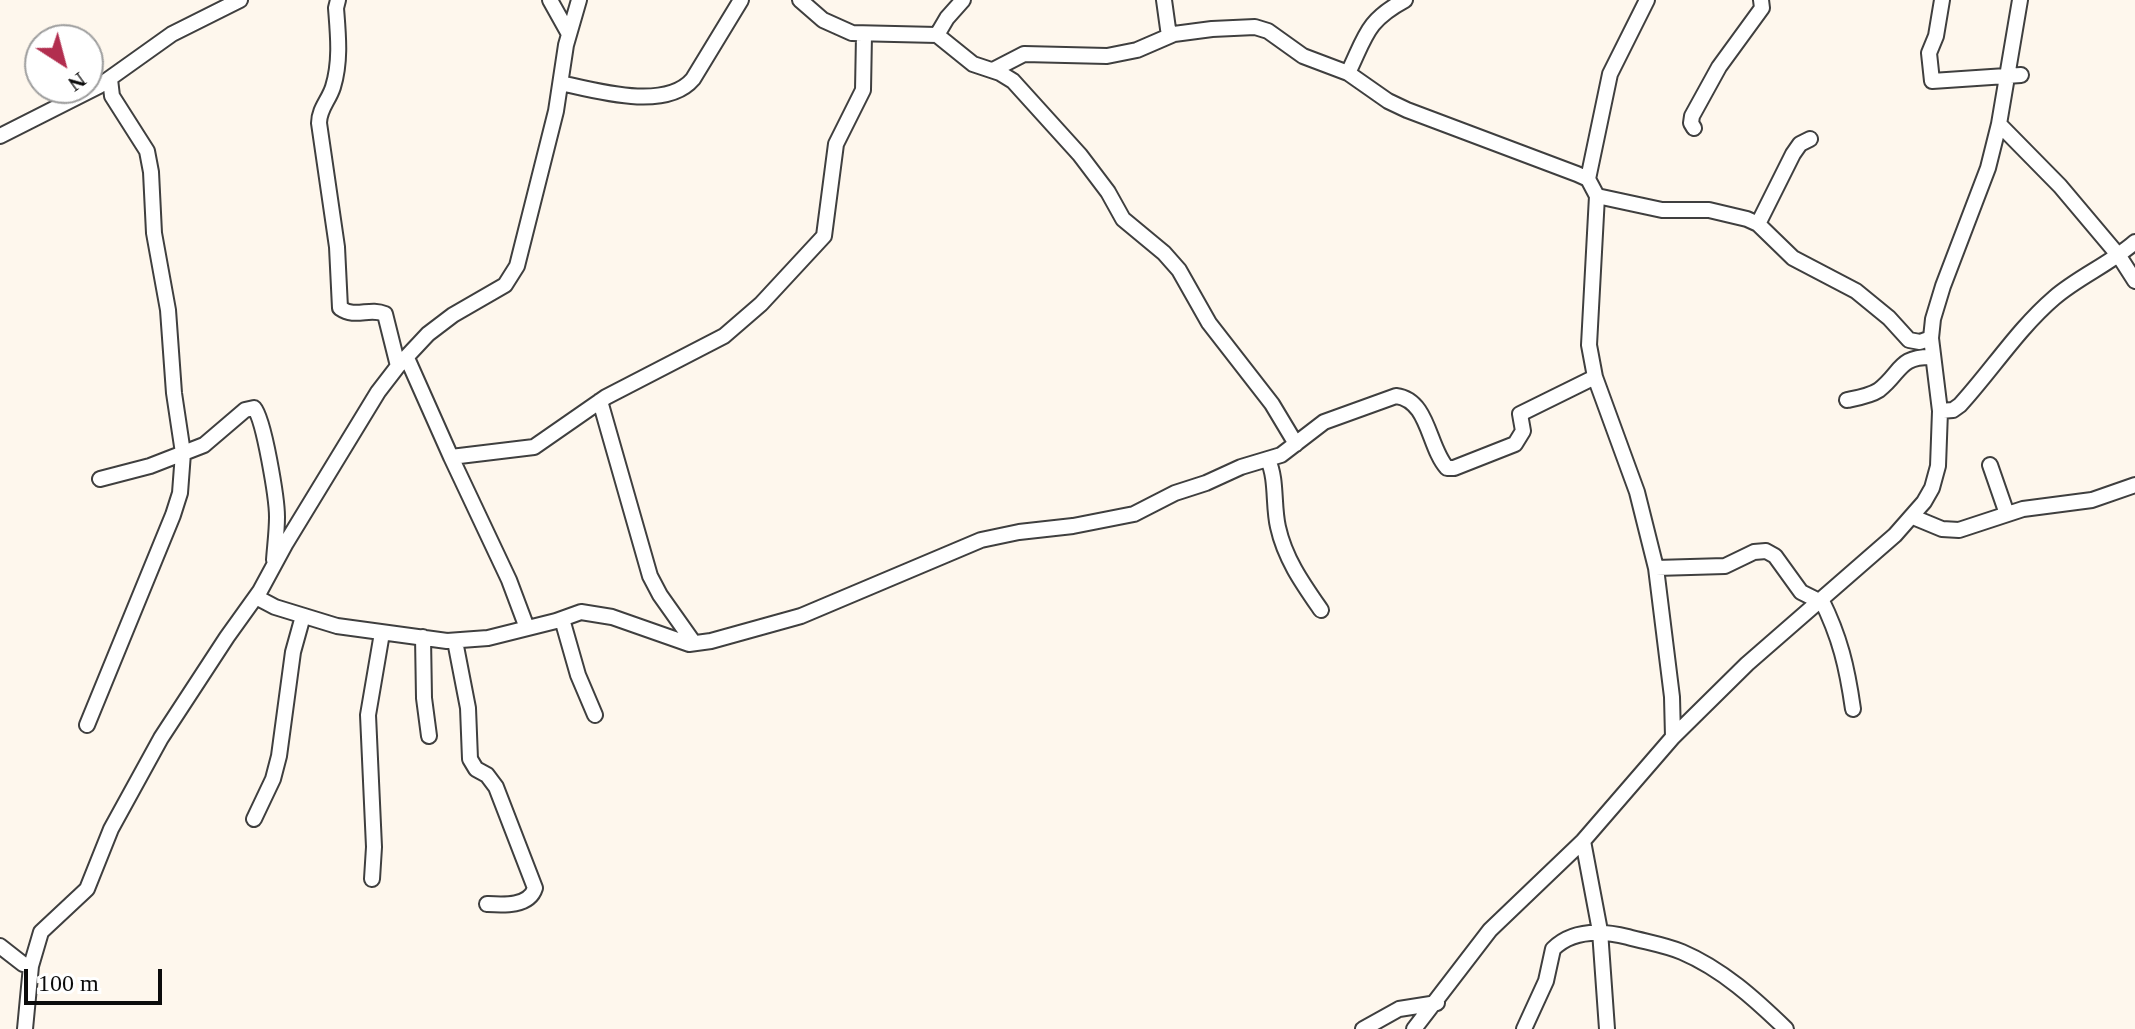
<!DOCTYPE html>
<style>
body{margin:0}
#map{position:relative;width:2135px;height:1029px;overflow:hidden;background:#fef7ed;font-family:"Times New Roman",serif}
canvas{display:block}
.north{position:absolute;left:24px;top:24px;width:80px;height:80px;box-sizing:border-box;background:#fff;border:2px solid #9e9e9e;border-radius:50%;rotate:144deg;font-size:22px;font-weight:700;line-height:32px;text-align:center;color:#0c0c0c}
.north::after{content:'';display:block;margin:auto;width:28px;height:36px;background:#b22e4f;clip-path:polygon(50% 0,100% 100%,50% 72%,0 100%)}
.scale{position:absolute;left:24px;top:969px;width:138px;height:36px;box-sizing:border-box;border:4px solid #0c0c0c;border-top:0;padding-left:10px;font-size:24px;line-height:28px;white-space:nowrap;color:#0c0c0c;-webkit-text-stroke:6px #fff;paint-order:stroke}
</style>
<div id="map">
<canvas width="2135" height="1029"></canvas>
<div class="north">N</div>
<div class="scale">100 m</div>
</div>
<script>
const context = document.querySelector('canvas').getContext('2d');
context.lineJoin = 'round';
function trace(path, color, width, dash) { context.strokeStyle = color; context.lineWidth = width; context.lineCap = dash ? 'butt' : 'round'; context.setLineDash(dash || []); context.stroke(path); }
const minor = new Path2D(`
 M338,0L336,8C338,34 341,61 333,87C329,100 319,109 319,123L337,247L340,308C356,319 369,307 385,314L398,366
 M550,0L569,34
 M800,0L823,20L852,33L937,35L973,64L1000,73L1013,81L1080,155L1108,192L1123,219L1164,253L1179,270L1209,323L1272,404L1296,444
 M1164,0L1169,36
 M1942,0L1936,36L1929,53L1932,81L2021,75
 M937,35L947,18L963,0
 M993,70L1024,54L1107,56L1137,50L1174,34L1212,29L1255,27L1268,31L1303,56L1348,73L1388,101L1407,110L1577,174L1588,179L1597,196
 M1348,73C1366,36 1366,21 1405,0
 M561,83C597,91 666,111 693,79L741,0
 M1999,124L2060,186L2119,256L2135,281
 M1694,128L1691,123L1692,116L1719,67L1762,8L1761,0
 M0,136L99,86L172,34L240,0
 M1588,179L1610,74L1647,0
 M1758,224L1793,154L1800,144L1810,139
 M407,358L451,457L534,447L606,397L724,336L761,304L824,236L836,144L863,90L864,35
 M1595,377L1637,492L1656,568L1672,697L1673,737
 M1847,400C1857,398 1870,396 1879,390C1902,372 1898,356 1933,357
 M600,401L650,576L660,595L694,643
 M1940,411L1953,410L1960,405C1992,370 2018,329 2054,298C2078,277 2110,264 2135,242
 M451,457L509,580L527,628
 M1268,460C1277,479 1273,506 1278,527C1285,559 1303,584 1321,610
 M1990,465L2007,514
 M100,479L150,466L204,445L245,410L254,408C264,419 277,499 277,517C277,531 275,546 274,560
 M1913,517L1942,529L1959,530L2023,509L2092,500L2135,485
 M1656,568L1725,566L1754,552L1766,551L1775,556L1801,592L1819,601
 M256,597L275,607L337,626L447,641L488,638L556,621L581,612L612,617L689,644L711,641L801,616L981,540L1019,532L1073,526L1134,514L1175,493L1206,483L1241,467L1281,455L1324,422L1396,396C1429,400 1428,447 1447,468H1454L1515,444L1523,431L1520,414L1595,377L1589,345L1597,196L1662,210H1709L1747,219L1758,224L1793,258L1856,291L1889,318L1909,340L1920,342L1931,338
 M1821,599C1840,637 1847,667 1853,709
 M562,619L578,675L595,715
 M423,637L424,698L429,736
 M455,641L468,708L470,759L476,769L487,775L496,787L535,888C529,907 503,905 487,904
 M87,725L173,515L180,493L183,453L174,393L168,310L154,233L151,172L147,151L112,96L110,79
 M254,819L273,779L279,756L293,652L303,616
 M1583,841L1600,931L1607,1029
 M372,879L374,847L368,715L382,633
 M0,946L23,964L31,966
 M25,1029L31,966L41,932L87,889L111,829L161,738L227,637L260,591L286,543L378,392L398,366L428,334L453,315L505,285L517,266L556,111L566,45L579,0
 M1363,1029L1399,1009L1437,1003
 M1414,1029L1490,930L1583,841L1673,737L1747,664L1895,535L1924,502L1932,488L1938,466L1940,411L1931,338L1933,319L1943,286L1988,168L1999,124L2020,0
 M1524,1029L1546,981L1553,949C1573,929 1604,931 1628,937C1646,942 1665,945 1682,952C1722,969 1755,999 1786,1029`);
trace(minor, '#3f3f3f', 18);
trace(minor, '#fff', 14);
</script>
